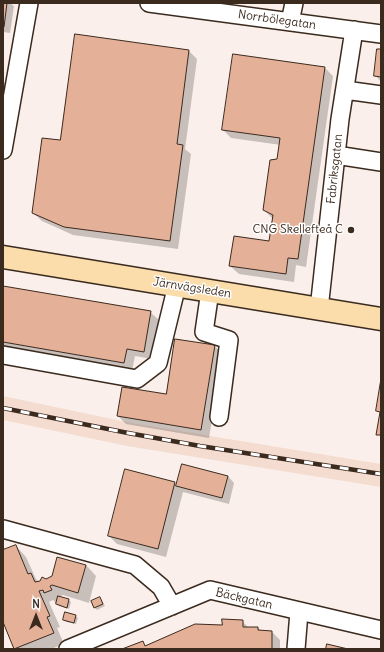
<!DOCTYPE html>
<meta charset="utf-8">
<style>
body{margin:0}
#map{position:relative;width:384px;height:652px;overflow:hidden;background:#faefea;font-family:Delius,sans-serif}
canvas{display:block}
.frame{position:absolute;inset:0;border:4px solid #3b2a1e;pointer-events:none}
.north{position:absolute;left:16px;top:596px;width:40px;height:40px;-webkit-text-stroke:3px #fff;paint-order:stroke;rotate:0deg;font-size:11px;font-weight:700;line-height:16px;text-align:center;color:#3b2a1e}
.north::after{content:'';display:block;margin:auto;width:14px;height:18px;background:#3b2a1e;clip-path:polygon(50% 0,100% 100%,50% 72%,0 100%)}
</style>
<div id="map">
<canvas width="384" height="652"></canvas>
<div class="frame"></div>
<div class="north">N</div>
</div>
<script>
const context = document.querySelector('canvas').getContext('2d');
context.lineJoin = 'round';
function fillPath(path, color) { context.fillStyle = color; context.fill(path, 'evenodd'); }
function trace(path, color, width, dash) { context.strokeStyle = color; context.lineWidth = width; context.lineCap = dash ? 'butt' : 'round'; context.setLineDash(dash || []); context.stroke(path); }
function write(font, color, halo, rows, align = 'center') {
  context.font = font + ' Delius,sans-serif'; context.lineWidth = 3; context.setLineDash([]); context.textBaseline = 'middle'; context.strokeStyle = halo; context.fillStyle = color; for (const [text, x, y, turn = 0] of rows) {
    context.save(); context.translate(x, y); context.rotate((+turn || 0) * Math.PI / 180); context.textAlign = isNaN(turn) ? turn : align; if (halo) context.strokeText(text, 0, 0); context.fillText(text, 0, 0); context.restore();
  }
}
fillPath(new Path2D(`
 M3,396L131,423L381,464V487L127,446L3,420Z`), '#f4dcd1');
fillPath(new Path2D(`
 M3,3H10L14,6L10,33L3,32Z
 M381,50V82L375,75Z
 M189,51L197,59L185,149L191,154L178,249L73,235L42,221L33,213L61,142Z
 M325,68L333,76L306,267L296,265L294,282L239,274L230,266L270,242L273,219L264,210L278,160L281,145L231,138L223,130Z
 M3,81L8,86L7,99L3,98Z
 M3,287L150,312L159,320L152,359L135,356L132,371L3,349Z
 M214,346L223,354L209,438L126,424L118,416L167,395Z
 M126,470L175,483L177,486L228,476L234,483L229,504L183,492L166,557L117,544L109,536Z
 M16,546L26,557L36,579L39,582L86,565L96,576L89,603L63,595L59,597L69,600L71,602L69,609L59,606L57,604L58,602L56,603L53,600L49,602L60,627L57,628L64,644L51,649H15L3,622V547L6,550Z
 M100,598L105,606L97,610L95,608Z
 M76,616L78,618L76,624L66,622L64,620Z
 M242,621L249,628H258L261,631L272,632L280,640V649H125L142,642L147,647Z`), '#0003');
const building = new Path2D(`
 M3,3H7L4,27L3,26Z
 M75,34L189,50L177,144L183,145L170,241L64,227L32,213L42,138L60,140Z
 M377,49H381V77L374,76Z
 M233,54L325,67L298,259L288,258L286,274L229,266L234,236L269,241L273,215L263,210L270,160L277,159L280,138L222,130Z
 M3,286L151,311L144,352L127,349L124,363L3,342Z
 M175,339L215,345L201,430L117,416L122,387L166,394Z
 M381,379V435H376L380,412L376,411Z
 M182,464L228,476L222,498L176,486Z
 M125,469L175,482L158,549L108,536Z
 M16,545L28,574L31,573L35,582L40,581L42,577L46,579L52,576L57,557L86,565L78,593L52,585L50,586L52,590L44,593L43,590L39,591L50,616L47,617L54,633L14,649L3,622V550Z
 M58,596L69,599L67,608L56,604Z
 M100,597L103,604L94,608L91,601Z
 M65,612L76,615L74,623L63,620Z
 M222,619L243,620V627H258V630L272,631V649H122L143,641L145,646L195,624L222,625Z
 M327,644L348,649H326Z`);
fillPath(building, '#e5b098');
trace(building, '#3b2a1e', 1);
const minor = new Path2D(`
 M149,3L381,34
 M290,22L294,3
 M345,90L381,95
 M3,150L29,3
 M336,155L381,162
 M210,291L204,332L229,340L219,417
 M319,309L340,119L354,30
 M3,355L137,379L158,363L177,285
 M3,529L135,565L161,587L172,606
 M68,649L210,590L381,630
 M296,649L299,612`);
const major = new Path2D(`
 M3,257L381,319`);
trace(minor, '#3b2a1e', 20);
trace(major, '#3b2a1e', 25);
trace(minor, '#fff', 17);
trace(major, '#faddab', 22);
const rail = new Path2D(`
 M3,408L128,433L200,446L381,474`);
trace(rail, '#3b2a1e', 4.5);
trace(rail, '#fff', 3, [9]);
for (const [x, y, r, color] of [
 [351,230,4,"#3b2a1e"]
]) { const dot = new Path2D(); dot.arc(x, y, r, 0, 2 * Math.PI); context.fillStyle = color; context.fill(dot); trace(dot, '#fff', 1.5); }
write('12px', '#3b2a1e', '#fff', [
 ["Norrbölegatan",277,20,8],
 ["Fabriksgatan",335,169,-84],
 ["Järnvägsleden",192,288,9],
 ["Bäckgatan",244,599,13]
]);
write('12px', '#3b2a1e', '#fff', [
 ["CNG Skellefteå C",343,230]
], 'right');
</script>
